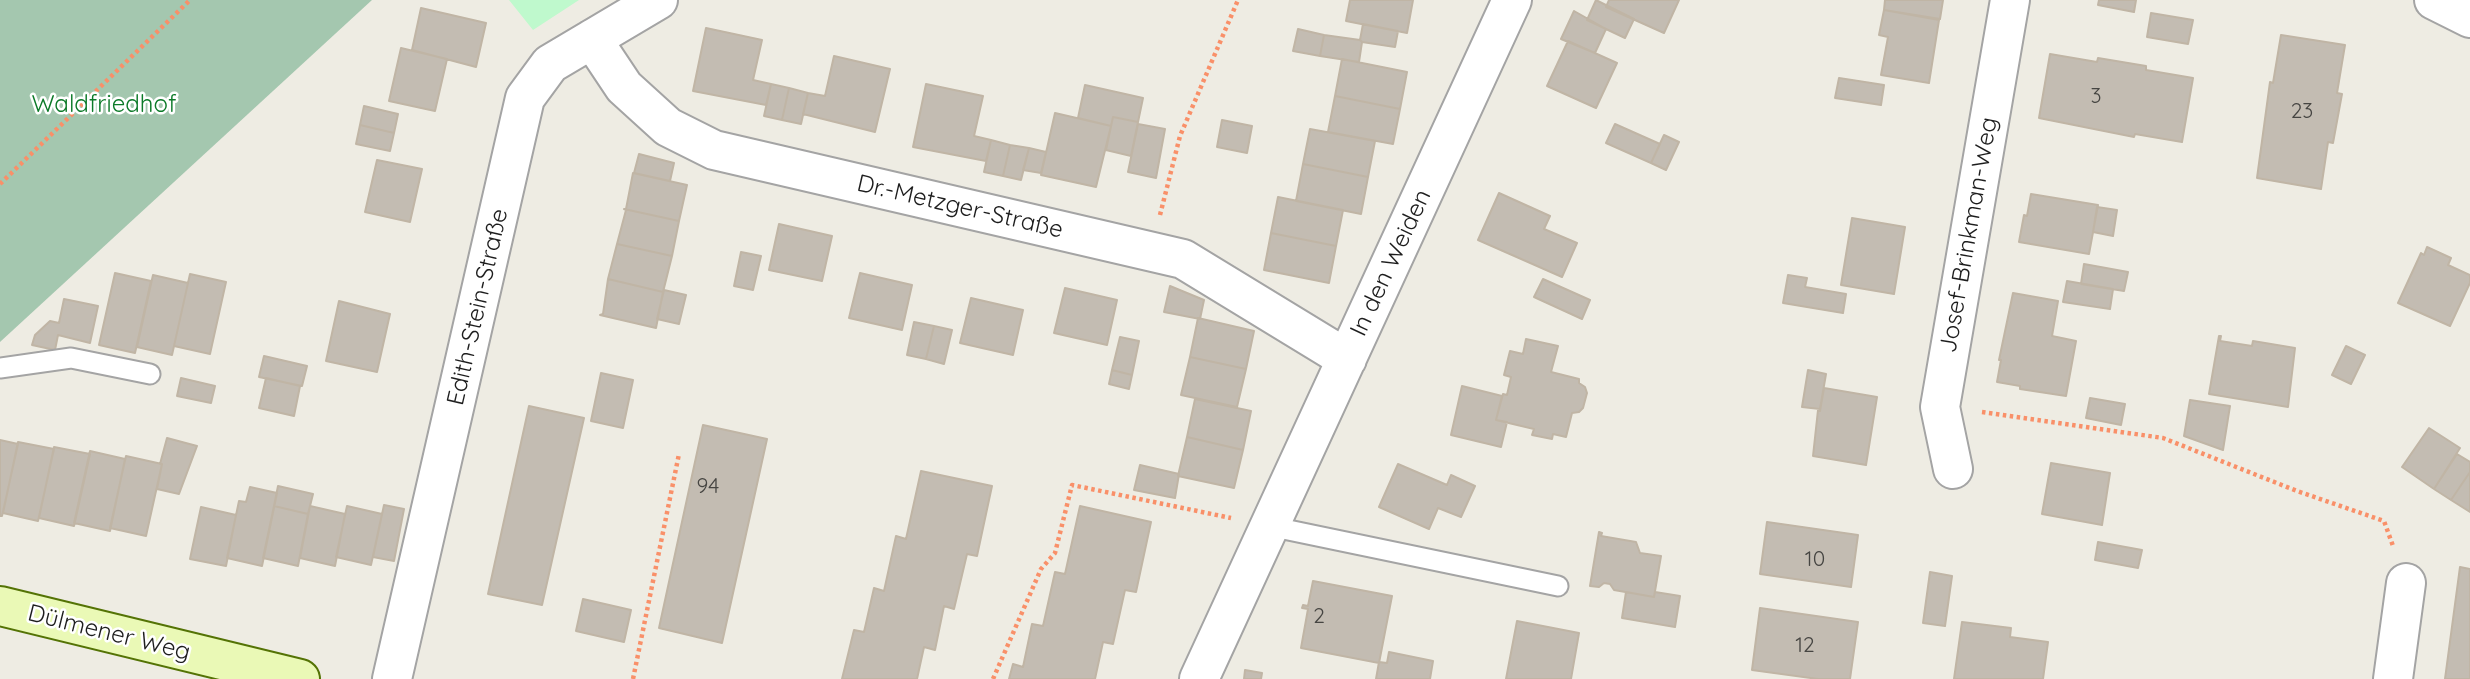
<!DOCTYPE html>
<meta charset="utf-8">
<style>
body{margin:0}
canvas{display:block;background:#eeece3}
</style>
<canvas width="2470" height="679"></canvas>
<script>
const context = document.querySelector('canvas').getContext('2d');
context.lineJoin = 'round';
function fillPath(path, color) { context.fillStyle = color; context.fill(path, 'evenodd'); }
function trace(path, color, width, dash) { context.strokeStyle = color; context.lineWidth = width; context.lineCap = dash ? 'butt' : 'round'; context.setLineDash(dash || []); context.stroke(path); }
function write(font, color, halo, rows, align = 'center') {
  context.font = font + ' Quicksand,sans-serif'; context.lineWidth = 5; context.setLineDash([]); context.textBaseline = 'middle'; context.strokeStyle = halo; context.fillStyle = color; for (const [text, x, y, turn = 0] of rows) {
    context.save(); context.translate(x, y); context.rotate((+turn || 0) * Math.PI / 180); context.textAlign = isNaN(turn) ? turn : align; if (halo) context.strokeText(text, 0, 0); context.fillText(text, 0, 0); context.restore();
  }
}
fillPath(new Path2D(`
 M0,0H372L0,342Z`), '#a4c7af');
fillPath(new Path2D(`
 M509,0H579L533,30Z`), '#bff9cd');
const building = new Path2D(`
 M1350,0H1413L1407,33L1346,21Z
 M1596,0L1634,19L1625,38L1587,20Z
 M1609,0H1679L1664,33L1606,7Z
 M1885,0H1943L1940,19L1884,10Z
 M2099,0H2136L2134,12L2098,5Z
 M421,8L486,23L476,67L412,50Z
 M1884,10L1939,20L1929,83L1881,75L1888,37L1879,35Z
 M1574,11L1606,29L1595,53L1561,39Z
 M2151,13L2193,20L2188,44L2147,37Z
 M1363,24L1398,31L1395,47L1362,42L1360,40Z
 M706,28L762,40L753,80L771,84L766,105L693,91Z
 M1298,29L1324,35L1320,56L1293,51Z
 M1324,35L1360,40L1362,42L1359,62L1320,56Z
 M2281,35L2345,45L2337,93L2342,94L2333,143L2328,142L2321,189L2257,178L2270,82L2273,83Z
 M1568,41L1617,63L1596,108L1547,86Z
 M401,48L447,59L435,111L389,101Z
 M2050,54L2097,62L2098,58L2146,66V70L2193,78L2182,142L2135,134L2134,137L2039,118Z
 M834,56L890,69L875,132L803,114L808,93L825,96Z
 M1342,59L1407,72L1400,109L1335,96Z
 M1839,78L1884,85L1881,105L1835,98Z
 M771,84L789,88L782,120L764,116Z
 M926,84L983,96L974,136L991,140L986,161L913,147Z
 M1085,85L1143,98L1138,122L1113,117L1111,126L1078,118Z
 M789,88L808,93L801,124L782,120Z
 M1335,96L1400,109L1393,144L1328,132Z
 M364,106L398,114L394,133L360,125Z
 M1055,113L1111,126L1096,187L1041,175Z
 M1113,117L1138,122L1131,156L1106,150Z
 M1222,120L1252,126L1247,153L1217,147Z
 M1138,124L1165,129L1156,178L1128,172Z
 M1615,124L1660,144L1651,163L1606,143Z
 M360,125L394,133L390,151L356,144Z
 M1310,129L1375,141L1368,177L1303,164Z
 M1664,135L1679,142L1666,170L1651,163Z
 M991,140L1010,145L1003,176L984,172Z
 M1010,145L1029,148L1021,180L1003,176Z
 M1029,148L1046,152L1041,173L1023,170Z
 M639,154L674,163L670,181L634,173Z
 M377,160L422,169L410,222L365,212Z
 M1303,164L1368,177L1361,214L1296,201Z
 M633,173L687,185L679,221L624,209H626Z
 M1499,193L1550,216L1544,229L1577,243L1562,277L1478,240Z
 M2031,194L2098,205L2089,254L2019,242L2024,215L2027,216Z
 M1278,197L1343,210L1336,246L1271,233Z
 M2097,207L2117,210L2113,236L2093,232Z
 M624,209L679,221L672,256L617,244L626,210Z
 M1852,218L1905,227L1894,294L1841,285Z
 M779,224L832,236L822,281L769,270Z
 M1271,233L1336,246L1329,283L1264,270Z
 M617,244L672,256L663,292L608,279Z
 M2427,247L2451,258L2448,265L2470,275V283L2450,326L2398,303L2421,253L2424,255Z
 M741,252L761,256L753,290L734,286Z
 M2084,264L2128,272L2124,291L2081,284Z
 M115,273L151,281L135,353L99,345Z
 M860,273L912,285L902,330L849,318Z
 M190,274L226,282L210,354L174,346Z
 M153,275L188,283L172,355L137,347Z
 M1788,275L1807,278L1805,287L1846,294L1843,313L1783,303Z
 M608,279L663,292L656,328L600,315L603,314Z
 M1543,279L1590,300L1582,319L1534,297Z
 M2067,281L2113,289L2110,309L2063,302Z
 M1170,286L1204,300L1200,319L1164,312Z
 M1065,288L1117,300L1107,345L1054,333Z
 M664,290L686,295L679,324L657,319Z
 M2013,293L2058,301L2052,336L2076,341L2066,396L2020,389V386L1997,382L2001,360H1999Z
 M971,298L1023,310L1013,355L960,343Z
 M64,299L98,306L90,343L58,335L55,350L32,345L35,335L50,321L59,323Z
 M339,301L390,314L377,372L326,361Z
 M1198,318L1254,331L1246,369L1190,357Z
 M914,322L934,326L926,359L907,355Z
 M934,326L952,330L944,364L926,359Z
 M2219,336H2221L2220,341L2252,346L2253,341L2295,348L2288,407L2209,394Z
 M1120,337L1139,341L1132,375L1112,370Z
 M1526,339L1558,346L1551,372L1579,379V383L1585,387L1587,393L1583,408L1579,412L1572,413L1566,437L1553,434L1552,439L1532,435L1534,429L1496,420L1503,394L1507,395L1511,377L1504,375L1510,351L1523,354Z
 M2346,346L2365,355L2351,384L2332,375Z
 M264,356L307,366L302,386L259,377Z
 M1190,357L1246,369L1237,407L1181,395Z
 M1112,370L1132,375L1129,389L1109,384Z
 M1808,370L1826,374L1820,409L1802,407Z
 M601,373L633,380L623,428L591,421Z
 M181,378L215,386L211,403L177,396Z
 M266,378L300,386L294,416L259,408Z
 M1462,386L1502,396L1496,420L1507,422L1501,447L1451,435Z
 M1824,388L1877,397L1866,465L1813,456L1818,410L1820,411Z
 M2090,398L2125,404L2121,425L2086,418Z
 M1195,399L1251,411L1243,450L1187,437Z
 M2190,400L2230,406L2223,450L2184,436Z
 M529,406L584,418L542,605L488,594Z
 M703,425L767,439L722,643L659,628Z
 M2429,428L2460,448L2434,489L2402,467Z
 M1187,437L1243,450L1234,488L1178,476Z
 M167,438L197,446L179,494L157,489L162,464H160Z
 M0,440L18,444L2,516H0Z
 M18,442L54,449L38,521L3,513Z
 M54,447L90,454L74,526L39,518Z
 M90,451L125,459L110,531L74,523Z
 M2457,454L2470,462V472L2451,500L2434,489Z
 M126,456L162,464L146,536L110,528Z
 M2051,463L2110,473L2102,525L2042,514Z
 M1398,464L1447,485L1451,475L1475,486L1461,517L1438,508L1429,529L1379,507Z
 M1140,465L1179,474L1175,498L1134,490Z
 M921,471L992,486L977,556L967,554L954,609L944,606L935,650L924,647L917,679H842L854,630L864,632L874,588L884,591L896,536L906,539Z
 M2470,472V512L2451,500Z
 M278,486L313,494L308,514L274,506Z
 M250,487L277,493L262,566L227,558L239,501L246,502Z
 M384,505L404,509L394,561L373,557Z
 M274,506L308,514L298,566L263,558Z
 M310,506L345,514L335,566L300,558Z
 M347,506L382,514L371,565L336,557Z
 M1080,506L1151,522L1136,592L1125,590L1113,644L1103,642L1095,679H1009L1013,664L1023,667L1032,624L1043,626L1055,572L1065,574Z
 M201,507L236,515L226,566L190,559Z
 M1767,522L1858,535L1851,587L1760,574Z
 M1599,532L1602,533L1601,536L1636,542L1640,553L1661,556L1654,597L1614,590L1610,584L1604,583L1599,587L1590,586Z
 M2098,542L2142,550L2138,568L2095,560Z
 M2460,567L2470,569V679H2445Z
 M1930,572L1952,576L1945,626L1923,623Z
 M1313,581L1392,596L1379,663L1301,648L1308,609L1302,608L1303,605L1308,606Z
 M1626,592L1654,597L1655,592L1680,596L1675,627L1622,618Z
 M583,599L631,610L624,642L576,631Z
 M1760,608L1858,622L1850,679H1818L1752,670Z
 M1517,621L1579,633L1571,679H1506Z
 M1962,622L2011,628L2010,637L2048,642L2043,679H1954Z
 M1389,652L1433,661L1430,679H1376L1379,662L1387,663Z
 M1245,670L1262,673L1261,679H1244Z`);
fillPath(building, '#c3bcb2');
trace(building, '#c0b5a5', 2);
const lane = new Path2D(`
 M0,368L71,358L150,374
 M1269,526L1558,586`);
const street = new Path2D(`
 M2434,0L2470,18
 M592,39L624,87L668,127L714,150L1183,259L1347,359
 M1953,469L1940,407L2010,0
 M392,679L525,98L550,64L658,0
 M1199,679L1512,0
 M2393,679L2406,583`);
const secondary = new Path2D(`
 M0,606L300,679`);
trace(lane, '#a4a4a4', 23);
trace(street, '#a4a4a4', 42);
trace(secondary, '#547305', 42);
trace(new Path2D(`
 M0,184L190,0
 M1160,215L1180,136L1238,0
 M1982,412L2163,438L2297,491L2384,521L2393,546
 M633,679L679,454
 M993,679L1041,569L1055,553L1072,485L1231,518`), '#f99069', 4.5, [3.5, 3.5]);
trace(lane, '#fff', 19);
trace(street, '#fff', 38);
trace(secondary, '#eaf9b6', 38);
write('21px', '#464542', null, [
 ["3",2096,97],
 ["23",2302,112],
 ["94",708,487],
 ["10",1815,560],
 ["2",1319,617],
 ["12",1805,646]
]);
write('24px', '#0c7a28', '#fff', [
 ["Waldfriedhof",104,105]
]);
write('24px', '#1d1d1d', '#fff', [
 ["Dr.-Metzger-Straße",960,207,13],
 ["Josef-Brinkman-Weg",1969,235,-80],
 ["In den Weiden",1391,263,-65],
 ["Edith-Stein-Straße",478,307,-77],
 ["Dülmener Weg",109,633,14]
]);
</script>
